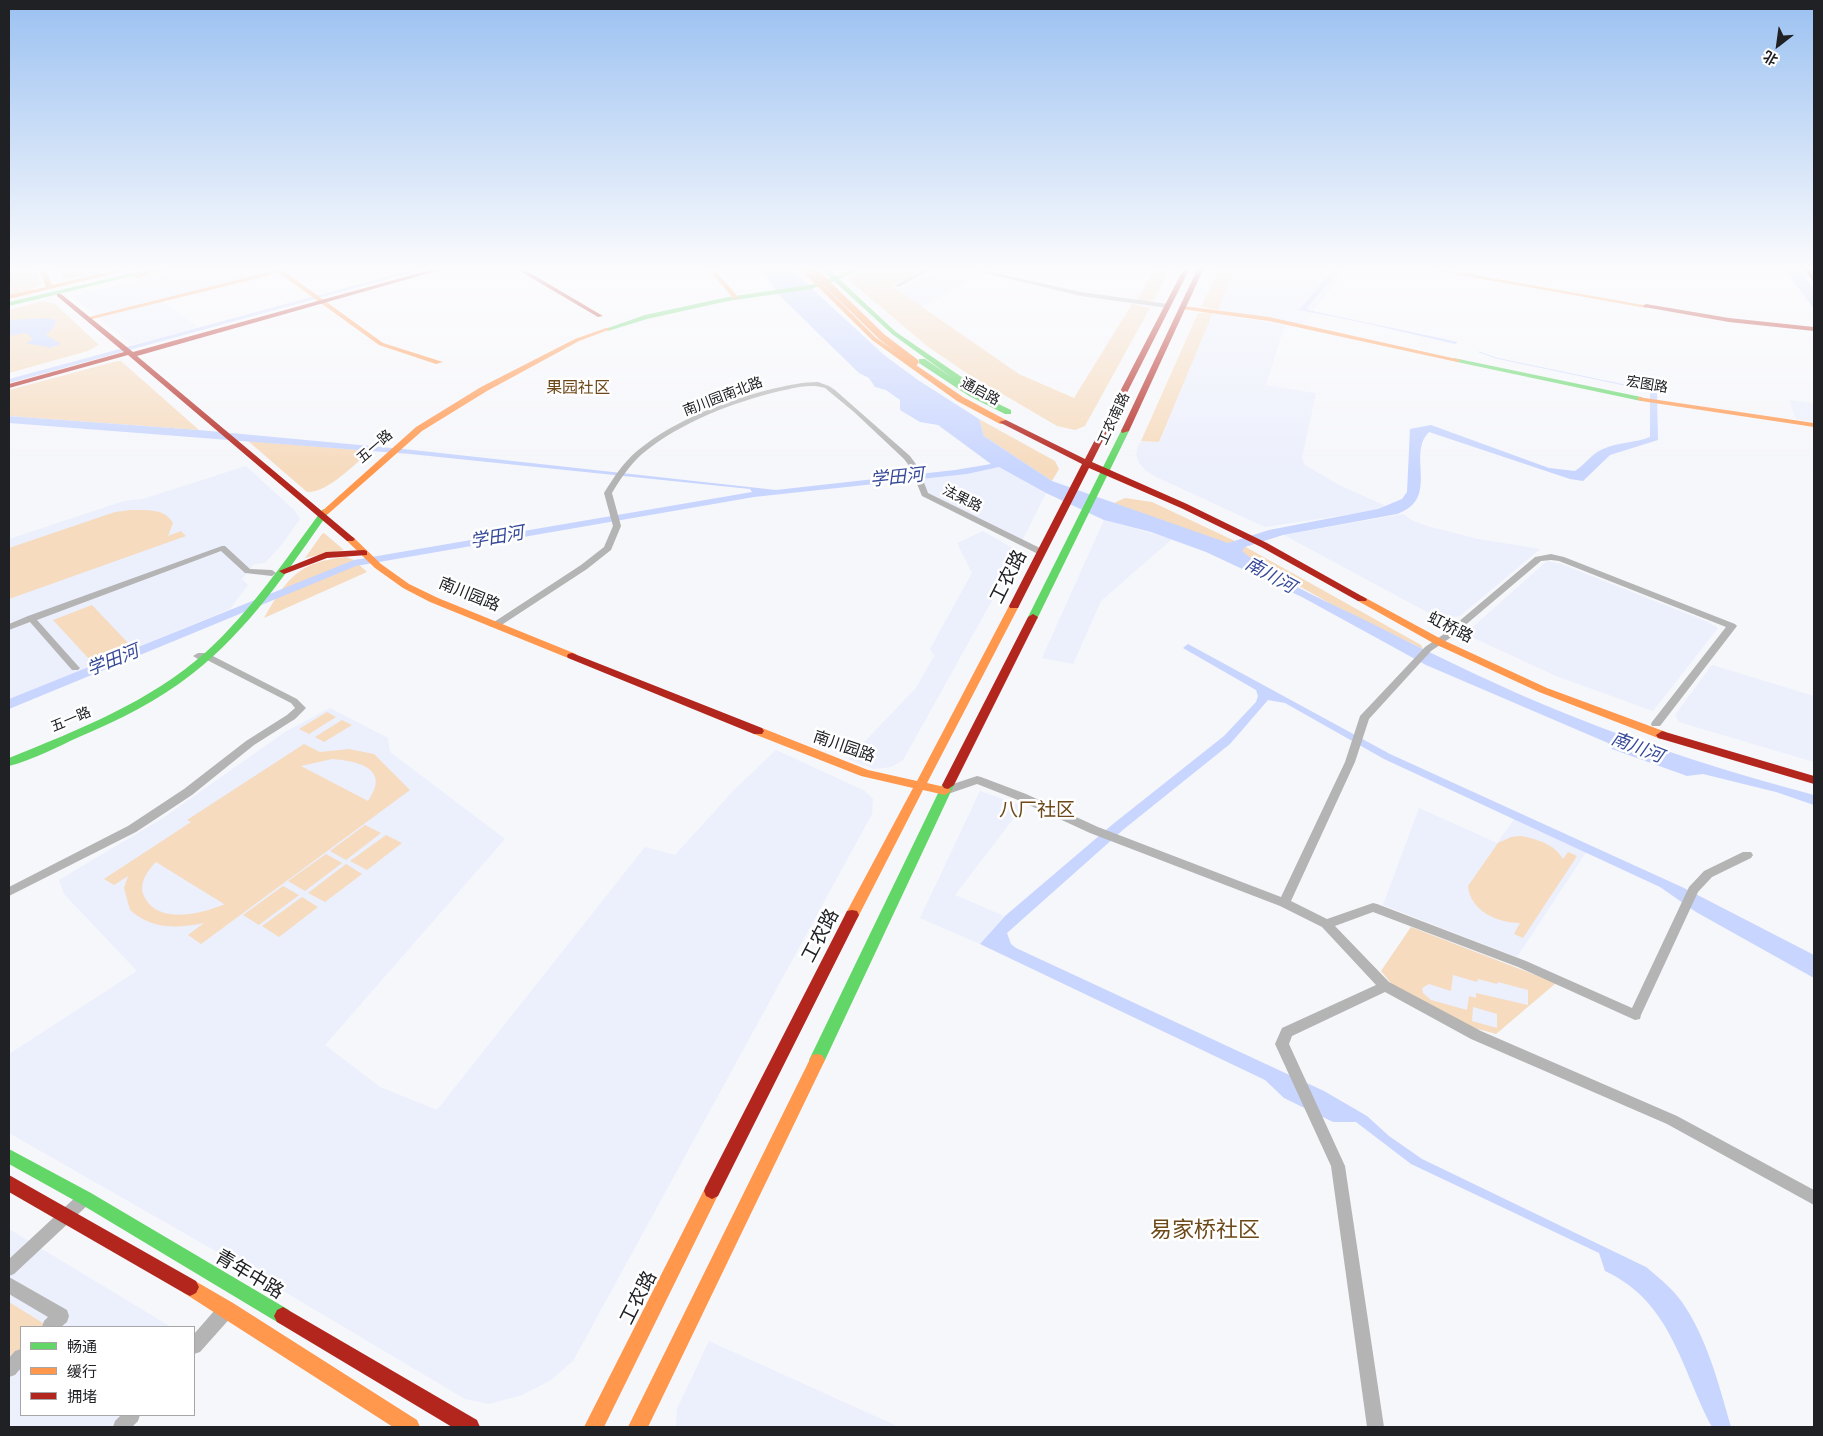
<!DOCTYPE html>
<meta charset="utf-8">
<style>
body{margin:0}
#map{position:relative;width:1823px;height:1436px;overflow:hidden;background:#f6f7fb;font-family:Arial,"Noto Sans SC",sans-serif}
canvas{display:block}
.frame{position:absolute;inset:0;border:10px solid #202125;pointer-events:none}
.legend{position:absolute;left:20px;top:1326px;width:175px;height:90px;box-sizing:border-box;background:#fff;border:1px solid #a6a6a8;margin:0;padding:6px 9px;list-style:none;font-size:15px;color:#202125}
.legend li{display:flex;align-items:center;gap:10px;height:25px}
.legend b{width:25px;border:1px solid #a6a6a8}
.north{position:absolute;left:1753px;top:20px;width:50px;height:50px;-webkit-text-stroke:4px #fff;paint-order:stroke;rotate:210deg;font-size:14px;font-weight:700;line-height:20px;text-align:center;color:#202125}
.north::after{content:'';display:block;margin:auto;width:18px;height:22px;background:#202125;clip-path:polygon(50% 0,100% 100%,50% 72%,0 100%)}
</style>
<div id="map">
<canvas width="1823" height="1436"></canvas>
<div class="frame"></div>
<ul class="legend">
<li><b style="height:6px;background:#63d668"></b>畅通</li>
<li><b style="height:6px;background:#ff974d"></b>缓行</li>
<li><b style="height:6px;background:#b3261e"></b>拥堵</li>
</ul>
<div class="north">北</div>
</div>
<script>
const context = document.querySelector('canvas').getContext('2d');
context.lineJoin = 'round';
function fillPath(path, color) { context.fillStyle = color; context.fill(path, 'evenodd'); }
function trace(path, color, width, dash) { context.strokeStyle = color; context.lineWidth = width; context.lineCap = dash ? 'butt' : 'round'; context.setLineDash(dash || []); context.stroke(path); }
function write(font, color, halo, rows, align = 'center') {
  context.font = font + ' Arial,"Noto Sans SC",sans-serif'; context.lineWidth = 5; context.setLineDash([]); context.textBaseline = 'middle'; context.strokeStyle = halo; context.fillStyle = color; for (const [text, x, y, turn = 0] of rows) {
    context.save(); context.translate(x, y); context.rotate((+turn || 0) * Math.PI / 180); context.textAlign = isNaN(turn) ? turn : align; if (halo) context.strokeText(text, 0, 0); context.fillText(text, 0, 0); context.restore();
  }
}
fillPath(new Path2D(`
 M176,270H284L160,300L198,327L132,345L72,296Z
 M937,270H966L982,274L921,307L898,290Z
 M1234,270H1347L1302,324L1218,310Z
 M1213,313L1285,325L1266,385L1316,393L1302,458L1305,465L1339,485L1386,506L1377,510L1265,527L1154,476L1145,470L1139,463L1136,454L1138,446L1141,441L1159,442Z
 M1789,400L1814,403V422L1796,419Z
 M246,466L295,511L300,519L282,544L265,563L254,564L242,579L248,585L230,609L9,699V539L124,501L143,499Z
 M999,467L1046,493L1022,541L936,499L926,492L920,478L967,474Z
 M1403,514L1413,521L1427,526L1478,539L1540,549L1460,616L1447,618L1427,612L1284,535Z
 M1104,520L1172,539L1101,601L1073,664L1042,658Z
 M983,531L1019,552L903,760L891,767L874,769L848,759L916,688L934,656L930,649L972,573L957,543Z
 M1547,561L1561,564L1708,622L1718,628L1653,711L1556,676L1465,634Z
 M1712,665L1814,696V762L1679,722L1675,715Z
 M330,708L388,738L390,752L505,839L325,1045L380,1087L437,1110L645,847L675,855L734,790L776,750L865,791L873,799L872,814L573,1361L551,1380L522,1395L489,1404L465,1399L233,1261L9,1133V1054L137,971L64,894L59,880L163,818L285,732Z
 M980,791L1023,806L955,895L1004,916L980,944L920,918Z
 M1419,808L1497,843L1515,818L1587,851L1517,957L1383,905Z
 M1411,927L1556,983L1496,1034L1471,1027L1381,971Z
 M9,1229L171,1327H21V1415H125L114,1427H9Z
 M709,1341L899,1427H676L677,1409Z`), '#eceffc');
fillPath(new Path2D(`
 M9,270H36L41,284L31,290L9,296Z
 M60,270H117L63,280Z
 M865,270H924L892,286L1019,374L1074,398L1132,304L1150,308L1085,426L1075,430L1057,426L965,372L927,346L850,281L851,277Z
 M1154,270H1170L1153,301H1137Z
 M1218,270H1234L1218,310L1201,307Z
 M43,301L55,304L99,345L88,351L9,373V310Z
 M1198,313H1213L1159,442L1141,441Z
 M117,361H121L199,430L9,416V390Z
 M979,419L1055,461L1059,469L1052,481L984,436Z
 M248,441L371,451C354,464 328,493 307,492Z
 M1125,498L1152,502L1235,541L1421,645L1423,649L1331,604L1219,541L1114,503Z
 M131,510C146,510 165,508 173,523L168,536L181,531L186,536L9,599V548L115,512Z
 M324,533L344,550L305,558L322,534Z
 M346,557L354,560L367,572L264,618C287,578 298,562 346,557Z
 M92,605L129,644L90,660L53,620Z
 M327,712L336,717L309,734L299,729Z
 M342,720L352,725L324,742L315,737Z
 M304,744L320,752L349,749L374,754L410,790L201,944L188,935L204,923C176,929 151,929 130,910L124,888L128,876L114,885L104,879L191,822L187,820ZM332,759C359,761 391,769 368,801L301,766ZM156,862L224,904H225C202,914 157,925 144,896C138,884 148,870 156,862Z
 M365,825L381,833L346,860L330,851Z
 M386,835L402,843L367,870L350,861Z
 M1521,836C1537,839 1554,844 1563,859L1568,852L1577,856L1523,938L1514,934L1520,923C1498,923 1470,911 1468,886L1498,843L1511,837Z
 M326,854L342,863L305,891L288,881Z
 M346,864L362,874L325,902L308,893Z
 M283,886L299,895L259,925L243,915Z
 M302,897L318,907L279,937L262,926Z
 M1411,927L1556,983L1496,1034L1471,1027L1394,987L1381,971ZM1453,975L1477,982L1478,979L1497,984L1498,982L1528,990V1005L1476,993V998L1469,996L1467,1010L1431,1000L1423,993L1422,988L1429,984L1451,991ZM1473,1007L1497,1014V1028L1472,1021Z
 M9,1302L46,1325L44,1327H21V1350L9,1363Z`), '#f6dbbe');
fillPath(new Path2D(`
 M411,270H421L9,383V379Z
 M761,270H792L884,355L918,380L979,419L984,436L1052,481L1228,543L1269,530L1378,509L1402,499L1407,492L1410,429L1431,425L1549,468L1575,471C1586,464 1591,454 1603,449C1618,442 1635,443 1650,437V392L1657,393L1658,440L1610,455L1583,481L1570,479L1429,432C1406,454 1441,499 1397,514L1283,535L1245,547L1242,551C1277,581 1335,605 1377,626C1440,658 1504,689 1569,715C1649,747 1731,773 1814,795V805L1776,792L1703,774L1687,776L1612,749L1608,743L1426,665L1302,597L1206,552L1151,532L1104,520L1046,493L999,467L967,474L754,497L356,566L9,709V699L354,560L752,492L750,489L410,454L9,423V416L199,430L413,450L776,490L955,470L991,464L938,425L920,422L900,410V400L886,390L875,387L869,378L859,373L782,298Z
 M1333,270H1339L1307,308L1308,310L1458,342L1455,344L1365,323L1299,310Z
 M1785,270H1800L1814,290V309Z
 M46,318L56,320L54,327L46,335L60,343L59,345L49,348C41,344 34,346 26,343L33,339L26,333L9,336V320Z
 M1188,644L1390,754L1684,888L1814,955V978L1696,912L1660,887L1384,759L1285,703L1268,700L1230,744L1124,829L1007,933L1011,944L1016,948L1324,1091L1367,1116L1389,1136L1422,1159L1646,1267C1658,1277 1672,1288 1682,1302C1707,1338 1719,1385 1731,1427H1712C1681,1369 1672,1302 1605,1271L1599,1253L1411,1164L1356,1122H1333L1284,1098L1265,1080L980,944L1005,916L1113,824L1224,736L1256,702L1258,696L1256,690L1183,648Z`), '#c8d5fe');
trace(new Path2D(`
 M1479,352L1496,358L1648,390L1652,393`), '#c8d5fe', 1);
fillPath(new Path2D(`
 M923,270H930L899,287L894,286Z
 M972,270H982L1081,292L1168,304L1171,306L1168,308L1081,296Z
 M9,271L12,273V281L9,283Z
 M818,382L829,386L835,390L910,456L918,467L928,493L1044,550V554H1038L922,496L910,467L904,459L854,412L825,388C811,383 794,388 780,391C731,403 681,422 642,454C629,466 621,478 612,493L621,526L611,550L587,569L500,626H494L492,624L494,622L581,565L604,547L613,526L604,493C614,477 623,463 637,451C676,419 727,400 776,388C790,385 803,382 818,382Z
 M222,546H225L250,569L272,570L276,573L272,576L245,573L221,551L37,620L78,666L80,668L78,670H72L30,622L9,630V624L28,616Z
 M1551,554L1564,557L1735,624L1737,626L1660,726H1652L1651,724L1652,722L1726,627L1559,561L1551,560L1541,561L1450,638L1431,651L1369,719L1355,762L1291,901L1327,919L1373,903L1377,904L1526,961L1632,1008L1689,887L1704,871L1743,852H1751L1753,855L1751,858L1712,877L1698,892L1641,1015L1640,1019L1635,1020L1518,967L1373,912L1335,926L1389,982L1481,1031L1677,1116L1814,1190V1205L1667,1124L1471,1039L1385,992L1292,1036L1289,1044L1345,1166L1384,1427H1367L1331,1166L1275,1044L1282,1028L1376,985L1322,927L1280,906L1090,833L1018,800L977,784L945,795L940,791L941,788L977,776L981,777L1026,794L1098,827L1281,897L1345,762L1360,716L1425,647L1444,634L1535,557Z
 M207,653L297,699L306,708L295,719L254,745L192,795L136,832L9,896V887L128,826L184,789L246,741L287,715L295,708L291,703L205,659H198L193,656L198,653Z
 M85,1191L90,1193L92,1198L90,1203L14,1274L9,1276V1259L80,1193Z
 M9,1277L67,1310L69,1316L67,1322L61,1327H42L44,1321L48,1317L9,1294Z
 M227,1301L233,1303L235,1309L233,1315L200,1352L194,1354V1334L221,1303Z
 M21,1349V1368L15,1375L9,1377V1358L15,1351Z
 M121,1415H140L138,1421L132,1427H113L115,1421Z`), '#b5b4b4');
fillPath(new Path2D(`
 M146,270H157L9,306V302Z
 M823,270H830L836,276L852,270H861L839,279L896,332L982,391L983,393L980,395L1011,410V414H1005L969,396L919,363V359H925L954,379L892,334L834,281L811,289L728,301L647,319L608,331L605,329L645,315L728,297L810,285L831,278Z
 M1454,358L1641,397L1645,399L1641,401L1457,362L1453,360Z
 M1122,429L1129,431L1038,617L1037,619H1029L1028,617Z
 M325,509L329,512C289,569 248,631 192,674C158,701 119,720 79,737C57,747 33,760 9,766V758C78,730 150,702 206,652C251,611 286,559 322,510Z
 M948,781L954,785L825,1060L822,1065L817,1066L812,1065L809,1060L942,785Z
 M9,1149L91,1193L289,1310L292,1316L289,1322L283,1325L277,1322L79,1203L9,1164Z`), '#63d668');
fillPath(new Path2D(`
 M40,270H46L52,285L117,270H128L9,299V295L46,287Z
 M156,270H168L137,278L134,276Z
 M277,270H287L285,272L383,343L443,362L436,364L379,345L279,273L88,320L85,318Z
 M709,270H715L738,297V299H734Z
 M801,270H808L876,338L963,397L1006,420V424H1000L957,401L872,340Z
 M1432,270H1446L1649,306L1646,308Z
 M1183,306L1269,317L1461,360L1457,362L1269,321L1181,309V307Z
 M606,328L611,329L579,341L487,391L422,431L328,514H322L321,512L416,427L481,387L575,339Z
 M1638,397L1814,423V427L1641,401L1637,399Z
 M350,536L353,537L381,564L409,584L438,598L576,654L577,656L576,658H568L430,602L403,588L375,568L347,541V537Z
 M1362,596L1443,640L1547,688L1666,732L1668,735L1662,739L1658,738L1539,692L1435,644L1358,601L1357,599L1358,597Z
 M1014,603L1019,606L927,783L949,788L951,791L945,795L923,790L857,919L852,920L847,919L845,915L913,788L861,776L754,734L752,731L754,728H762L868,770L917,781L1009,606Z
 M817,1054L822,1055L825,1060L648,1427H628L812,1055Z
 M712,1183L718,1186L720,1191L604,1427H584L706,1186Z
 M190,1278L233,1303L417,1420L420,1427H393L184,1293L181,1287L184,1281Z`), '#ff974d');
fillPath(new Path2D(`
 M430,270H440L137,356L355,539L353,541H347L128,355L9,388V384L124,352L57,296V294H61L133,352Z
 M518,270H525L603,316L598,317Z
 M1183,270H1189L1092,462L1187,504L1267,543L1367,599L1366,601H1358L1261,547L1181,508L1089,468L1019,606L1018,608H1010L1009,606L1082,464L999,422L1006,420L1085,459Z
 M1197,270H1203L1129,431L1122,433L1121,431Z
 M1805,270H1811L1814,275V281L1812,280Z
 M1646,304L1729,318L1814,327V331L1729,322L1644,307L1643,306Z
 M364,550L367,551V555L327,558L287,573L284,574L279,571L326,552Z
 M1033,614L1038,617L954,785L948,789L944,788L942,785L1028,617Z
 M572,653L762,728L764,731L762,734H754L568,658L567,656L568,654Z
 M1662,731L1814,776V784L1658,738L1656,735Z
 M852,910L857,911L859,915L718,1196L712,1199L706,1196L704,1191L706,1186L845,915L847,911Z
 M9,1175L196,1281L199,1287L196,1293L190,1296L184,1293L9,1192Z
 M283,1307L477,1420L480,1427H452L277,1322L274,1316L277,1310Z`), '#b3261e');
trace(new Path2D(`
 M813,270L882,337L915,362`), '#ff974d', 7);
const sky = context.createLinearGradient(0, 0, 0, 471);
sky.addColorStop(0, '#9bc1f1');
sky.addColorStop(0.57, '#fbfbfd');
sky.addColorStop(1, '#fbfbfd00');
context.fillStyle = sky;
context.fillRect(0, 0, 1823, 471);
write('14px', '#202125', '#fff', [
 ["宏图路",1647,385,9],
 ["通启路",980,392,28],
 ["南川园南北路",723,397,-21],
 ["工农南路",1114,419,-65],
 ["五一路",375,447,-41],
 ["法果路",962,499,27],
 ["五一路",71,720,-23]
]);
write('16px', '#6d4819', '#fff', [
 ["果园社区",578,389]
]);
write('16px', '#202125', '#fff', [
 ["南川园路",469,595,22],
 ["虹桥路",1450,628,27],
 ["南川园路",844,747,19]
]);
write('italic 18px', '#364999', '#fff', [
 ["学田河",897,478,-6],
 ["学田河",497,538,-10],
 ["南川河",1270,576,29],
 ["学田河",113,661,-22],
 ["南川河",1637,748,21]
]);
write('19px', '#202125', '#fff', [
 ["工农路",1009,577,-63],
 ["工农路",821,936,-62],
 ["青年中路",249,1275,31],
 ["工农路",639,1298,-63]
]);
write('19px', '#6d4819', '#fff', [
 ["八厂社区",1037,811]
]);
write('22px', '#6d4819', '#fff', [
 ["易家桥社区",1205,1231]
]);
</script>
